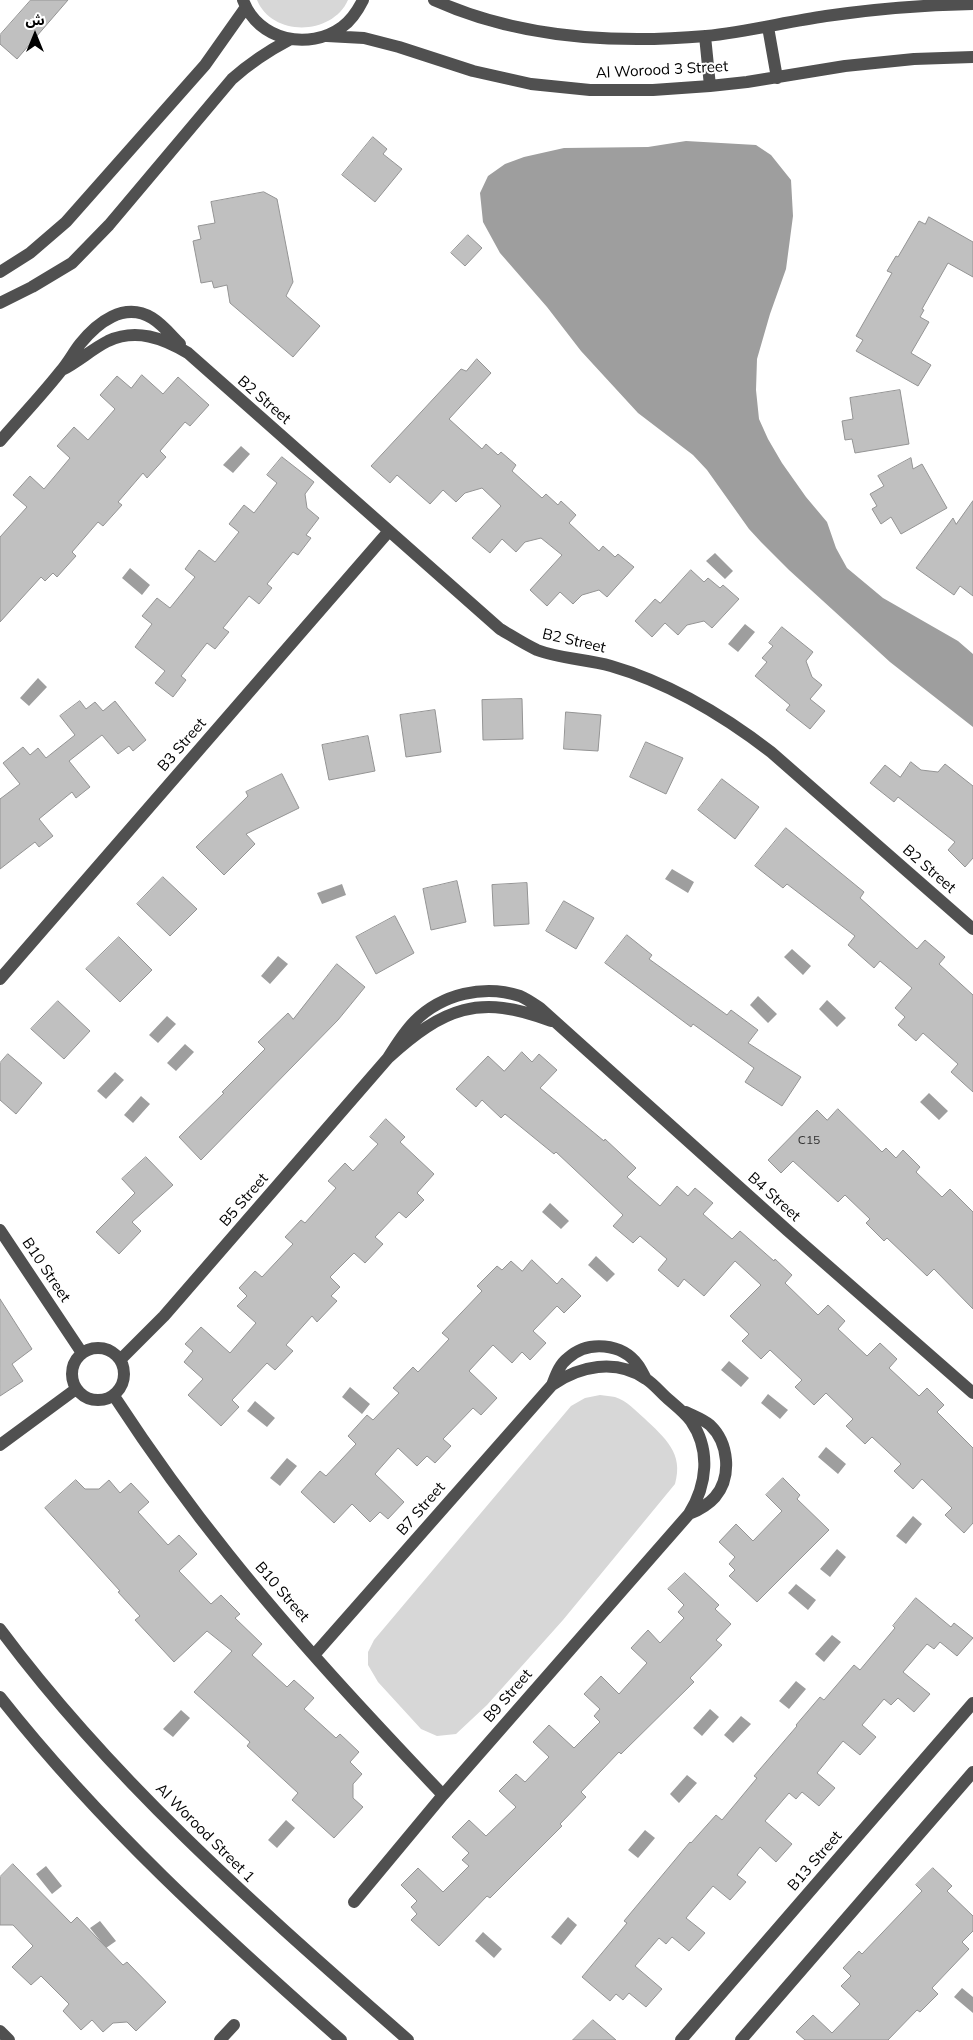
<!DOCTYPE html>
<meta charset="utf-8">
<style>
body{margin:0}
#map{position:relative;width:973px;height:2040px;overflow:hidden;background:#fff;font-family:Mulish,"Noto Sans Arabic",sans-serif}
canvas{display:block}
.north{position:absolute;left:10px;top:10px;width:50px;height:50px;-webkit-text-stroke:4px #fff;paint-order:stroke;rotate:0deg;font-size:14px;font-weight:700;line-height:20px;text-align:center;color:#000}
.north::after{content:'';display:block;margin:auto;width:18px;height:22px;background:#000;clip-path:polygon(50% 0,100% 100%,50% 72%,0 100%)}
</style>
<div id="map">
<canvas width="973" height="2040"></canvas>
<div class="north">ش</div>
</div>
<script>
const context = document.querySelector('canvas').getContext('2d');
context.lineJoin = 'round';
function fillPath(path, color) { context.fillStyle = color; context.fill(path, 'evenodd'); }
function trace(path, color, width, dash) { context.strokeStyle = color; context.lineWidth = width; context.lineCap = dash ? 'butt' : 'round'; context.setLineDash(dash || []); context.stroke(path); }
function write(font, color, halo, rows, align = 'center') {
  context.font = font + ' Mulish,sans-serif'; context.lineWidth = 4; context.setLineDash([]); context.textBaseline = 'middle'; context.strokeStyle = halo; context.fillStyle = color; for (const [text, x, y, turn = 0] of rows) {
    context.save(); context.translate(x, y); context.rotate((+turn || 0) * Math.PI / 180); context.textAlign = isNaN(turn) ? turn : align; if (halo) context.strokeText(text, 0, 0); context.fillText(text, 0, 0); context.restore();
  }
}
fillPath(new Path2D(`
 M257,0H348C332,36 272,37 257,0Z
 M600,1395C605,1396 611,1396 615,1397C627,1401 635,1410 644,1418C665,1438 684,1453 675,1484L563,1620L487,1705L456,1734L437,1736L421,1729L378,1682L368,1665V1652L374,1640L571,1406L585,1398Z`), '#d7d7d7');
fillPath(new Path2D(`
 M686,141L756,145L771,155L791,180L793,216L786,269L770,314L757,359L756,390L759,419L768,439L782,463L806,497L827,522L836,548L847,568L883,598L958,641L973,654V727L890,662L789,570L761,542L749,529L707,470L693,455L638,413L581,351L547,307L500,253L483,222L480,193L488,176L505,164L524,157L564,148L648,147Z
 M241,446L250,454L233,473L223,465Z
 M715,553L733,571L725,579L706,561Z
 M130,568L150,585L142,595L122,578Z
 M745,624L755,632L738,652L728,644Z
 M38,678L47,687L29,706L20,698Z
 M672,869L694,882L688,893L665,879Z
 M342,884L346,895L322,904L317,893Z
 M792,949L811,966L803,975L784,957Z
 M278,956L288,964L270,984L261,976Z
 M758,996L777,1014L768,1023L750,1005Z
 M827,1000L846,1018L837,1027L819,1009Z
 M167,1016L176,1024L158,1043L149,1035Z
 M185,1044L194,1052L176,1071L167,1063Z
 M115,1072L124,1080L106,1099L97,1091Z
 M929,1093L948,1111L939,1120L920,1102Z
 M141,1096L150,1104L133,1123L124,1115Z
 M550,1203L569,1221L561,1229L542,1212Z
 M596,1256L615,1274L607,1282L588,1265Z
 M729,1361L749,1378L741,1387L721,1370Z
 M350,1387L370,1404L362,1414L342,1397Z
 M768,1394L788,1410L780,1419L761,1403Z
 M255,1401L275,1418L267,1427L247,1411Z
 M826,1447L846,1464L838,1474L818,1457Z
 M287,1458L297,1466L280,1486L270,1478Z
 M913,1516L922,1524L906,1544L896,1536Z
 M837,1549L846,1557L830,1577L820,1569Z
 M796,1584L816,1600L808,1610L788,1593Z
 M832,1635L841,1642L824,1662L815,1654Z
 M796,1681L806,1689L789,1709L779,1701Z
 M710,1709L719,1717L702,1736L693,1728Z
 M181,1710L190,1718L173,1737L163,1729Z
 M741,1716L751,1724L733,1743L724,1735Z
 M687,1775L697,1783L679,1803L670,1794Z
 M286,1820L295,1828L277,1848L268,1840Z
 M645,1830L655,1838L638,1858L628,1850Z
 M46,1866L62,1886L52,1894L36,1874Z
 M568,1917L577,1925L561,1945L551,1937Z
 M100,1921L116,1941L106,1948L90,1928Z
 M483,1932L502,1949L494,1958L475,1941Z
 M962,1988L973,1997V2013L954,1997Z`), '#9e9e9e');
const building = new Path2D(`
 M31,0H68L17,59L0,44V35Z
 M373,137L387,149L383,154L402,169L375,202L342,175Z
 M264,192L277,199L293,282L286,296L320,326L293,357L230,303L227,285L214,288L212,281L201,283L193,241L201,239L198,226L215,223L211,202Z
 M929,217L973,242V277L948,263L922,309L924,310L920,317L929,322L911,353L931,365L918,386L856,351L863,340L856,336L892,273L887,271L896,256L898,257L919,221L925,224Z
 M468,235L482,248L465,266L451,253Z
 M477,359L491,373L449,419L482,449L486,444L498,455L501,452L516,465L512,471L542,498L546,494L558,505L561,501L576,515L569,523L599,551L603,546L615,557L618,554L634,567L607,597L599,590L582,595L573,604L560,592L547,606L530,590L562,555L541,538L525,542L516,552L502,539L490,553L472,538L501,506L482,488L465,493L456,502L443,490L430,504L397,475L390,483L371,466L461,369L466,371Z
 M142,375L163,394L178,377L209,405L190,426L185,422L160,451L166,457L147,478L143,473L118,502L122,505L103,526L98,522L72,552L76,556L57,577L53,573L45,581L41,577L0,622V537L27,507L13,495L30,476L44,489L70,458L57,446L74,427L88,440L115,409L100,395L117,376L131,388Z
 M900,390L909,444L855,453L852,439L845,440L842,421L853,419L850,398Z
 M282,457L314,482L305,494L307,508L319,518L306,535L311,538L298,555L293,552L267,584L272,588L259,604L249,596L223,628L229,632L215,649L207,643L181,676L186,680L173,697L155,683L165,671L135,647L152,624L142,616L157,598L170,608L195,577L185,569L199,550L215,562L239,532L229,524L244,505L254,513L277,483L267,475Z
 M911,458L913,469L922,464L947,508L901,534L891,517L881,524L872,509L877,506L870,494L884,486L878,476Z
 M973,501V596L960,586L954,595L916,568L953,518L956,524Z
 M691,570L704,582L708,578L720,588L723,585L739,599L712,628L704,621L687,625L678,635L665,623L652,637L635,621L655,599L660,603Z
 M782,627L813,652L806,661L812,677L822,685L810,699L825,711L810,729L786,710L790,705L755,676L767,662L762,658L773,646L769,643Z
 M522,699L523,739L483,740L482,700Z
 M80,701L86,709L95,702L103,711L115,701L146,740L133,751L129,746L118,754L102,735L69,761L90,787L76,798L72,792L39,819L53,836L39,847L35,842L0,869V799L20,784L3,763L23,747L30,755L38,748L46,758L75,735L60,716Z
 M435,710L441,752L406,757L400,715Z
 M566,712L601,715L598,751L564,749Z
 M368,736L375,771L329,780L322,745Z
 M646,742L683,758L666,794L630,777Z
 M911,762L921,770L938,772L945,764L973,786V858L965,867L948,850L955,842L898,797L894,802L870,783L885,765L900,777Z
 M282,774L299,808L246,834L255,844L224,875L196,847L248,796L246,792Z
 M722,779L759,807L735,839L698,810Z
 M786,828L864,892L860,898L917,949L925,940L945,957L939,964L973,995V1092L951,1072L958,1064L923,1033L916,1041L898,1025L905,1017L895,1008L912,988L880,961L874,968L848,945L855,936L787,884L783,888L755,866Z
 M163,877L197,909L170,936L137,904Z
 M457,881L466,922L431,930L423,889Z
 M527,883L529,924L494,926L492,885Z
 M564,901L594,918L576,949L546,931Z
 M395,916L414,953L376,974L356,937Z
 M627,935L652,955L649,959L727,1015L731,1010L758,1030L748,1043L801,1077L782,1106L745,1082L754,1068L693,1024L691,1027L605,963Z
 M119,937L152,970L120,1002L86,969Z
 M337,964L365,987L338,1020L201,1160L179,1137L224,1093L222,1092L265,1049L258,1042L288,1013L293,1019Z
 M58,1001L90,1031L64,1059L31,1029Z
 M522,1052L532,1062L539,1054L557,1070L540,1088L604,1141L605,1139L636,1168L627,1177L660,1206L677,1186L688,1196L695,1188L713,1203L703,1214L732,1239L740,1231L774,1261L775,1259L792,1275L785,1283L818,1315L828,1305L845,1321L838,1329L867,1356L880,1343L897,1359L889,1368L919,1396L927,1388L944,1405L937,1412L973,1448V1523L964,1533L945,1515L952,1508L922,1479L913,1489L894,1471L901,1464L872,1437L865,1444L846,1426L853,1419L826,1393L814,1405L795,1387L802,1380L770,1350L761,1359L742,1341L749,1334L730,1316L761,1285L735,1261L704,1296L684,1279L678,1287L658,1270L667,1259L640,1236L633,1243L613,1226L623,1215L556,1152L554,1154L505,1114L501,1118L482,1100L476,1107L456,1089L488,1056L504,1071Z
 M8,1054L42,1083L16,1114L0,1100V1063Z
 M838,1109L882,1152L886,1148L896,1158L903,1150L920,1167L916,1172L942,1197L950,1189L973,1212V1309L934,1269L927,1276L887,1238L884,1241L866,1223L870,1219L845,1195L838,1202L793,1161L781,1173L768,1160L817,1110L827,1120Z
 M386,1119L405,1137L400,1142L434,1174L417,1193L424,1200L406,1218L399,1212L375,1237L383,1244L365,1263L354,1253L330,1277L340,1287L331,1296L337,1301L317,1322L312,1316L286,1345L293,1351L275,1370L267,1363L232,1400L239,1407L221,1426L188,1395L203,1379L184,1362L193,1351L185,1344L201,1327L230,1353L256,1323L237,1306L247,1296L239,1288L255,1271L262,1277L293,1244L285,1237L301,1220L305,1223L336,1188L328,1181L345,1163L353,1171L378,1144L370,1137Z
 M146,1157L173,1185L132,1222L141,1231L119,1254L96,1232L135,1193L122,1179Z
 M532,1260L557,1284L562,1278L581,1296L564,1313L557,1306L533,1331L546,1343L530,1360L522,1352L512,1363L493,1345L469,1371L497,1398L481,1415L473,1408L443,1439L451,1446L435,1463L427,1456L417,1466L398,1448L375,1474L404,1502L388,1519L380,1512L370,1522L352,1504L334,1523L301,1492L320,1471L326,1476L356,1444L348,1436L367,1415L373,1420L399,1393L393,1388L413,1367L418,1372L449,1339L442,1333L482,1291L477,1286L497,1266L502,1270L511,1261L522,1271Z
 M0,1299L32,1349L12,1364L23,1381L0,1396Z
 M783,1478L800,1495L797,1499L829,1530L757,1602L729,1576L735,1570L729,1564L735,1557L719,1542L736,1524L753,1541L782,1511L766,1495Z
 M76,1480L85,1489H99L109,1480L120,1493L131,1483L149,1502L138,1512L168,1545L179,1535L197,1554L179,1571L211,1604L221,1595L240,1614L235,1618L262,1644L252,1655L287,1687L294,1680L314,1698L304,1709L336,1738L340,1734L359,1752L350,1762L362,1774L353,1784V1798L363,1807L334,1838L292,1800L298,1793L247,1746L250,1742L194,1692L232,1651L207,1631L174,1662L135,1620L140,1616L118,1592L120,1591L45,1508Z
 M685,1573L719,1605L715,1609L731,1624L716,1640L722,1645L690,1678L694,1682L621,1754L619,1752L581,1792L586,1797L560,1824L562,1826L490,1898L487,1896L439,1946L411,1920L417,1914L411,1907L417,1901L401,1885L418,1868L443,1892L469,1866L462,1860L469,1853L452,1837L469,1820L486,1836L516,1807L499,1791L516,1774L525,1782L549,1757L533,1742L549,1725L574,1748L600,1722L594,1716L600,1709L584,1694L601,1676L619,1694L647,1663L631,1648L648,1630L660,1643L684,1618L678,1612L684,1605L668,1589Z
 M916,1598L951,1627L954,1623L973,1638L957,1656L940,1642L934,1649L927,1644L903,1672L930,1694L914,1712L898,1698L891,1705L884,1699L862,1725L876,1737L860,1755L843,1741L817,1773L835,1788L819,1806L802,1792L796,1799L789,1793L765,1821L792,1844L776,1862L760,1847L737,1875L746,1882L730,1900L713,1886L686,1918L705,1933L689,1951L672,1937L666,1944L659,1938L635,1966L662,1989L646,2007L629,1993L623,2000L616,1994L610,2001L582,1977L627,1923L624,1921L690,1842L691,1843L716,1815L722,1820L757,1778L754,1776L797,1726L796,1725L820,1697L824,1700L854,1665L860,1670L895,1628L893,1626Z
 M13,1864L71,1923L77,1917L123,1965L127,1962L166,2002L136,2031L127,2022L113,2023L103,2032L92,2020L81,2030L63,2011L69,2004L41,1976L31,1985L12,1967L33,1946L13,1925H0V1877Z
 M933,1868L952,1886L947,1891L973,1916V1931L962,1942L969,1949L932,1988L938,1994L920,2012L917,2010L888,2040H805L796,2032L813,2015L832,2033L860,2004L841,1986L851,1976L843,1968L859,1951L862,1954L922,1891L916,1885Z
 M593,2020L616,2040H573Z`);
fillPath(building, '#c0c0c0');
trace(building, '#949494', 1);
trace(new Path2D(`
 M243,0C258,41 309,51 342,27C352,20 358,10 363,0
 M434,0C518,38 615,44 706,36C746,32 785,22 826,16C874,9 924,5 973,4
 M768,27L777,78
 M327,36L364,38L399,47L473,71L531,84L590,90H653L710,86L747,82L845,66L914,59L973,57
 M705,36L710,86
 M0,272L30,253L66,222L205,65L246,7
 M0,303L32,287L72,263L109,225L232,79C250,63 268,51 289,40
 M62,370C78,362 92,349 108,341C136,328 163,338 188,353L500,629C512,636 524,644 537,650C560,659 587,659 611,666C670,683 723,715 771,752L973,929
 M0,441C20,418 41,396 60,372C68,363 73,353 80,344C97,323 124,301 152,318C162,324 171,335 180,344
 M0,979L389,531
 M388,1058C396,1045 404,1032 415,1021C442,994 484,984 520,996C527,999 534,1004 540,1008L787,1230L973,1393
 M0,1230L82,1353
 M72 1374a26 26 0 1 1 52 0a26 26 0 1 1-52 0Z
 M121,1359L164,1316L388,1058C443,1008 479,993 551,1021
 M552,1385C556,1375 559,1365 568,1358C588,1340 622,1343 638,1365C641,1369 643,1374 646,1379
 M114,1396C150,1451 188,1504 229,1555C296,1639 369,1717 443,1795
 M686,1412C694,1416 703,1419 710,1425C729,1443 732,1477 715,1497C708,1505 699,1510 689,1514
 M0,1445L76,1389
 M0,1629C116,1785 263,1912 408,2040
 M314,1655L552,1385C579,1366 616,1358 646,1379C654,1384 661,1393 668,1399C676,1406 684,1412 691,1421C711,1450 707,1485 689,1514L443,1795L354,1902
 M0,1697C100,1824 220,1933 341,2040
 M0,2031L9,2040
 M220,2040L234,2025
 M681,2040L973,1703
 M741,2040L973,1772`), '#505050', 12);
write('12px', '#303030', null, [
 ["C15",809,1140]
]);
write('15px', '#000', '#fff', [
 ["Al Worood 3 Street",662,70,-3],
 ["B2 Street",264,400,41],
 ["B2 Street",574,641,13],
 ["B3 Street",182,745,-49],
 ["B2 Street",929,869,41],
 ["B4 Street",774,1197,42],
 ["B5 Street",244,1200,-49],
 ["B10 Street",46,1270,56],
 ["B7 Street",421,1509,-49],
 ["B10 Street",282,1592,49],
 ["B9 Street",508,1696,-49],
 ["Al Worood Street 1",205,1833,45],
 ["B13 Street",815,1861,-49]
]);
</script>
